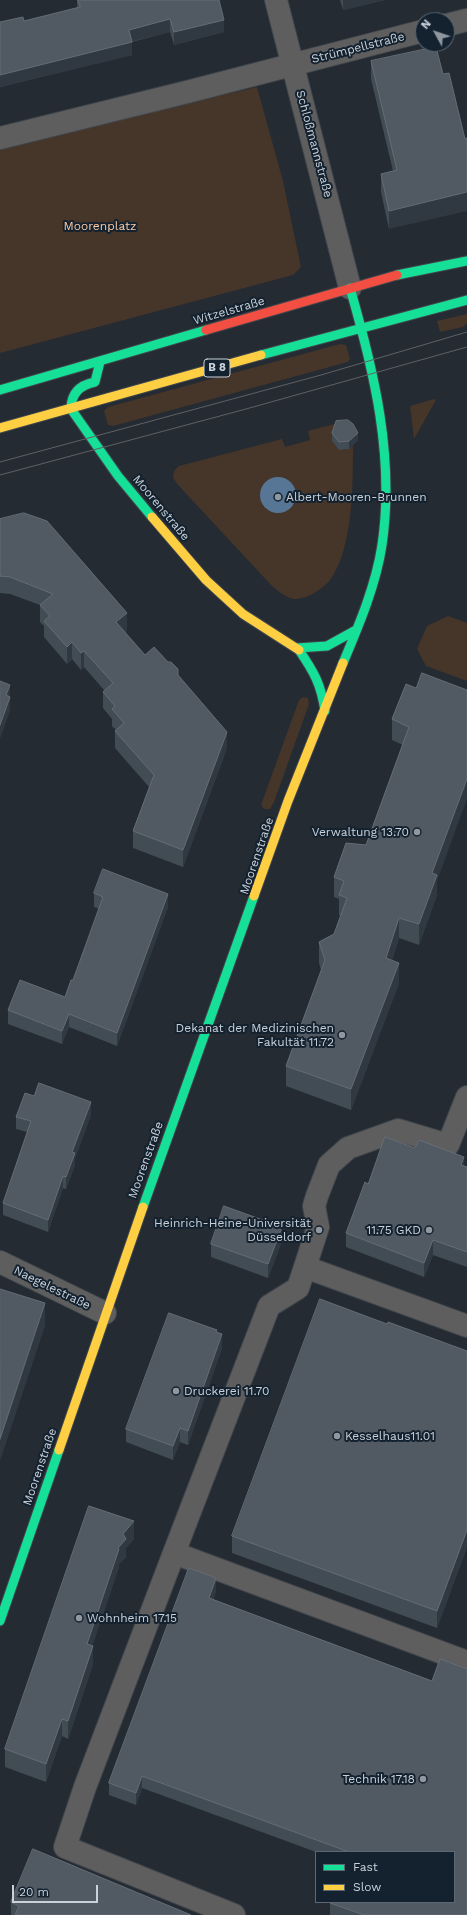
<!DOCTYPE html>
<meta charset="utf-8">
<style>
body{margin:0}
#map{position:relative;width:467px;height:1915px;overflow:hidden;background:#242b33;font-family:"Work Sans",sans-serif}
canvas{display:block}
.legend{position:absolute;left:315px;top:1851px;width:140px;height:52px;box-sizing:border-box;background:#14222f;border:1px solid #5c6874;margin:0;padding:5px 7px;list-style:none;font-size:12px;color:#c9d2db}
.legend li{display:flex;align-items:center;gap:8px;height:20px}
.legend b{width:20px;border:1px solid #5c6874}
.north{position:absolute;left:415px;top:12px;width:40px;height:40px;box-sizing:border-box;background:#14222f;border:1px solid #5c6874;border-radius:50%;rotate:310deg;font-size:11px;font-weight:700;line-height:16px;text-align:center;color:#c9d2db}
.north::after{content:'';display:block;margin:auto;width:14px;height:18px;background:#8f98a0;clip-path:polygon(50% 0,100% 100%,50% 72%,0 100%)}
.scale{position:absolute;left:12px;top:1885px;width:86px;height:18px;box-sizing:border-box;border:2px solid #c9d2db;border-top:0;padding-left:5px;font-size:12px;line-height:14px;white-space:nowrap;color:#c9d2db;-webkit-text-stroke:3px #14222f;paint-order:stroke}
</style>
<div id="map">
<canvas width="467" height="1915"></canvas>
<ul class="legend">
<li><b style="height:5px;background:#16e098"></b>Fast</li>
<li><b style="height:5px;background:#ffcf43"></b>Slow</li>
</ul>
<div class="north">N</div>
<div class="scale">20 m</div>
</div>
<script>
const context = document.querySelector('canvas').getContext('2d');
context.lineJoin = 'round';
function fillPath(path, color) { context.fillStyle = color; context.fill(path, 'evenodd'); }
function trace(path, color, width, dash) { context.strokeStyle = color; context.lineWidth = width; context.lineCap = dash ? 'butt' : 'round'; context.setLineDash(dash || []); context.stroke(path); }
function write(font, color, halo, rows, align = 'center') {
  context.font = font + ' "Work Sans",sans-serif'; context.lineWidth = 4; context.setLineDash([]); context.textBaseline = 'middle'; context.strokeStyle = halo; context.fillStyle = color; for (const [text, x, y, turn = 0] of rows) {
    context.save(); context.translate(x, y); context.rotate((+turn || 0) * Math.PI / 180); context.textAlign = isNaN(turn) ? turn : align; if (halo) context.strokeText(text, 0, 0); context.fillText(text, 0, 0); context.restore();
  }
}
fillPath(new Path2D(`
 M257,87L283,181L301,267L293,275L0,353V148Z
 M467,314V323L463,327L440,332L437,321Z
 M340,344L346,345L350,359L348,362L113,426L108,425L104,411L108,407Z
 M434,399L436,400L414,439L410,406Z
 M338,423L332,439C336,450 344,452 353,446C353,484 353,549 330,580C326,585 321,588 316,592C309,596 298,601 290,598C284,596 277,590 272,586L179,486L173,478L174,471L179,466L282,439L285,447L310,440L308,431ZM286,479C296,485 298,495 294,505C284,509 276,516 266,509Z
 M448,616L467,623V681L426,666L417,649L427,626Z
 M303,697L308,698L309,704L274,802L270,809H264L261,805L299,700Z`), '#463529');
fillPath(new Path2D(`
 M260 495a18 18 0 1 1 36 0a18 18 0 1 1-36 0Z`), '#577695');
const street = new Path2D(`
 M276,0L350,288
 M447,25L467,20
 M0,138L187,92L423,31
 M0,1262L105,1313
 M305,1267L318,1227L314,1206L317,1196L329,1165L348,1148L398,1130L448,1145L467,1097
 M174,1553L269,1306L298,1288L305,1267L467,1326
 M234,1915L65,1847L85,1787L174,1553L467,1662`);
const fast = new Path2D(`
 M397,275L467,261
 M261,355L467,300
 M100,362L95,382C80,385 71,393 71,409L118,476L152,517
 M0,390L206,330
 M297,648L327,646L356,630
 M299,650C314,672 321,684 325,711
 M343,663C359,625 376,585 382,545C395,458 374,371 350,288
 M143,1207L254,896
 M0,1621L59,1450`);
const slow = new Path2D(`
 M0,428L261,355
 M152,517L206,580L243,614L299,650
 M254,896L288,801L343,663
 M59,1450L143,1207`);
const jam = new Path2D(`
 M206,330L397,275`);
trace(street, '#40464c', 24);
trace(fast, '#40464c', 11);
trace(slow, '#40464c', 11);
trace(jam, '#40464c', 11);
trace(street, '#5f5e5e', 22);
trace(fast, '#16e098', 9);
trace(slow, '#ffcf43', 9);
trace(jam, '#f24e42', 9);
trace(new Path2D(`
 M0,462L321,375L467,332
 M0,475L246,409L467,347`), '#606164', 1);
fillPath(new Path2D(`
 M77,0H219L224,32L174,45L170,32L132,42V55L0,87V22L24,21L77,8Z
 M340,0H385L343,10Z
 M436,47L389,229L381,192V174L393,171L371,79V61Z
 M332,433L358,440L349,449L339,450L332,441Z
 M0,519L127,630L125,632L145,655L178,675L227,748L183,867L133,848V831L149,787L115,748V731L116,730L112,726V719L103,708V692L104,690L84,667L81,670L72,659L67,664L44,637V626L40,622V605L10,594L0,593Z
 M406,684L437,881V895L419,945L399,938L392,960L399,983L351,1110L286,1086V1066L321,970L319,963V942L334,934L341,916L339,915V899L334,897V877L366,845L403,745L392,740V719Z
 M94,893L168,907L117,1046L69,1027L62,1044L8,1024V1010L65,997L73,980L99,909L94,907Z
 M34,1096L91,1115L75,1158V1165L66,1189L63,1188L48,1232L3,1215V1203L27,1132L16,1129V1117Z
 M415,1148L467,1167V1267L433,1255L424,1277L346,1247V1233L368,1184Z
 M282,1241L268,1278L211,1257V1244Z
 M387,1324L467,1351V1547L437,1628L232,1553V1536Z
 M217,1333L222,1348L188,1445L180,1442L173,1460L126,1442V1429Z
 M89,1506L134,1539L126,1548V1557L119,1564V1567L92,1646L93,1664L68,1739L62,1736L46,1782L5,1767V1749Z
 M189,1568L216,1578V1591L213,1600L432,1681L440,1659L467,1669V1915H330V1902H454V1852H316L142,1788L136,1805L109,1795V1783Z
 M11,1902L191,1915H11Z`), '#424c55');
fillPath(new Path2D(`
 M343,0H385L343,10Z
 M170,19V32L129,42V30Z
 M224,20V32L174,45V32Z
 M132,42V55L0,87V75Z
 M467,192V211L389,229V211Z
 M358,433V440L349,449V441Z
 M127,613V630L116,639V622Z
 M72,642V659L67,664V647Z
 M84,651V667L81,670V653Z
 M10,685V711L0,739V725L6,695Z
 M227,732V748L183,867V850Z
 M467,779V799L437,881V895L419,945V924L432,873Z
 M168,894V907L117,1046V1033Z
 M399,918V938L386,978V958Z
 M399,963V983L351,1110V1089Z
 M69,1014V1027L62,1044V1031Z
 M91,1102V1115L75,1158V1165L66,1189V1177L72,1152Z
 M464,1157V1171L461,1165Z
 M63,1176V1188L48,1232V1220Z
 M282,1227V1241L268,1278V1264Z
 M433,1240V1255L424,1277V1263Z
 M45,1303V1326L0,1461V1439Z
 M222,1334V1348L188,1445V1431Z
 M180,1428V1442L173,1460V1446Z
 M134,1521V1539L126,1548V1557L119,1564V1567L87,1662V1644L118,1548L123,1534Z
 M467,1530V1547L437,1628V1611Z
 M216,1578V1591L209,1611V1598Z
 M93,1646V1664L68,1739V1721Z
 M62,1719V1736L46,1782V1764Z
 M142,1776V1788L136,1805V1793Z`), '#303941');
const building = new Path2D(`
 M78,0H219L224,20L174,32L170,19L129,30L132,42L0,75V22L23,17L24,21L80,7Z
 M436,47L443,74L449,73L465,139L467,138V192L389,211L381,174L397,170L371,61Z
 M348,420L353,424L358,433L349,441L339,442L332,433L336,421Z
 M24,513L47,521L127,613L116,622L145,655L154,647L168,662H171L178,669V675L227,732L183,850L133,831L154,775L115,731L124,723L112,709L115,706L103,692L113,683L84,651L81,653L72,642L67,647L44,621L50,616L40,605L53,594L10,577L0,576V519Z
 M422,673L467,690V779L432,873L437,875L419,924L399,918L386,958L399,963L351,1089L286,1066L325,960L319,942L334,934L347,898L339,895L344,881L334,877L346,843L366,845L409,727L392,719L406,684L416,688Z
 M0,681L10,685L6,695L10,697L0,725Z
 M103,869L168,894L117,1033L69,1014L62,1031L8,1010L20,980L65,997L71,980H73L103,897L94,893Z
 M39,1083L91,1102L72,1152L75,1153L66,1177L63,1176L48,1220L3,1203L31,1121L16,1117L25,1093L34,1096Z
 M385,1137L415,1148L419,1140L464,1157L461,1165L467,1167V1252L433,1240L424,1263L346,1233L365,1182L368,1184Z
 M224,1206L282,1227L268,1264L211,1244Z
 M0,1289L45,1303L0,1439Z
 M320,1299L387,1324L388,1322L467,1351V1530L437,1611L232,1536Z
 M169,1313L217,1330L216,1332L222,1334L188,1431L180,1428L173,1446L126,1429Z
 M89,1506L134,1521L123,1534L126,1539L118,1548L119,1549L87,1644L93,1646L68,1721L62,1719L46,1764L5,1749Z
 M189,1568L216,1578L209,1598L432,1681L440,1659L467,1669V1915H364L330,1903V1902H454V1852H349L142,1776L136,1793L109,1783Z
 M33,1849L191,1915H15L19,1906L11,1902Z`);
fillPath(building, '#515a63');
trace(building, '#646d76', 1);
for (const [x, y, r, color] of [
 [278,497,4,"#8f98a0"],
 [417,832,4,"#8f98a0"],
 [342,1035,4,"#8f98a0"],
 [319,1230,4,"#8f98a0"],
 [429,1230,4,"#8f98a0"],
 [176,1391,4,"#8f98a0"],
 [337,1436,4,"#8f98a0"],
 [79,1618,4,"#8f98a0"],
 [423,1779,4,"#8f98a0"]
]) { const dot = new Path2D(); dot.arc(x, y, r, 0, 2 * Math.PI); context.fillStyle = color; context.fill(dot); trace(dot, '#14222f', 1.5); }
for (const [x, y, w] of [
 [217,368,26]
]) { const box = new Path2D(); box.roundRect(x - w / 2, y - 9, w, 18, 3); context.fillStyle = '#14222f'; context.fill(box); trace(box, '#c9d2db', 1); }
write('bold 11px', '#c9d2db', null, [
 ["B 8",217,368]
]);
write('12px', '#c9d2db', '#14222f', [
 ["Strümpellstraße",358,48,-14],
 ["Schloßmannstraße",314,144,75],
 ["Witzelstraße",229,311,-16],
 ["Moorenstraße",161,508,50],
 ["Moorenstraße",257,856,-71],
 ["Moorenstraße",146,1160,-70],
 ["Naegelestraße",52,1288,26],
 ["Moorenstraße",40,1467,-71]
]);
write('12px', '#fdcda5', '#14222f', [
 ["Moorenplatz",100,226]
]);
write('12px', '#c9d2db', '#14222f', [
 ["Albert-Mooren-Brunnen",286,497,"left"],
 ["Verwaltung 13.70",409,832],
 ["Dekanat der Medizinischen",334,1028],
 ["Fakultät 11.72",334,1042],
 ["Heinrich-Heine-Universität",311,1223],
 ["Düsseldorf",311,1237],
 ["11.75 GKD",421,1230],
 ["Druckerei 11.70",184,1391,"left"],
 ["Kesselhaus11.01",345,1436,"left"],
 ["Wohnheim 17.15",87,1618,"left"],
 ["Technik 17.18",415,1779]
], 'right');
</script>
